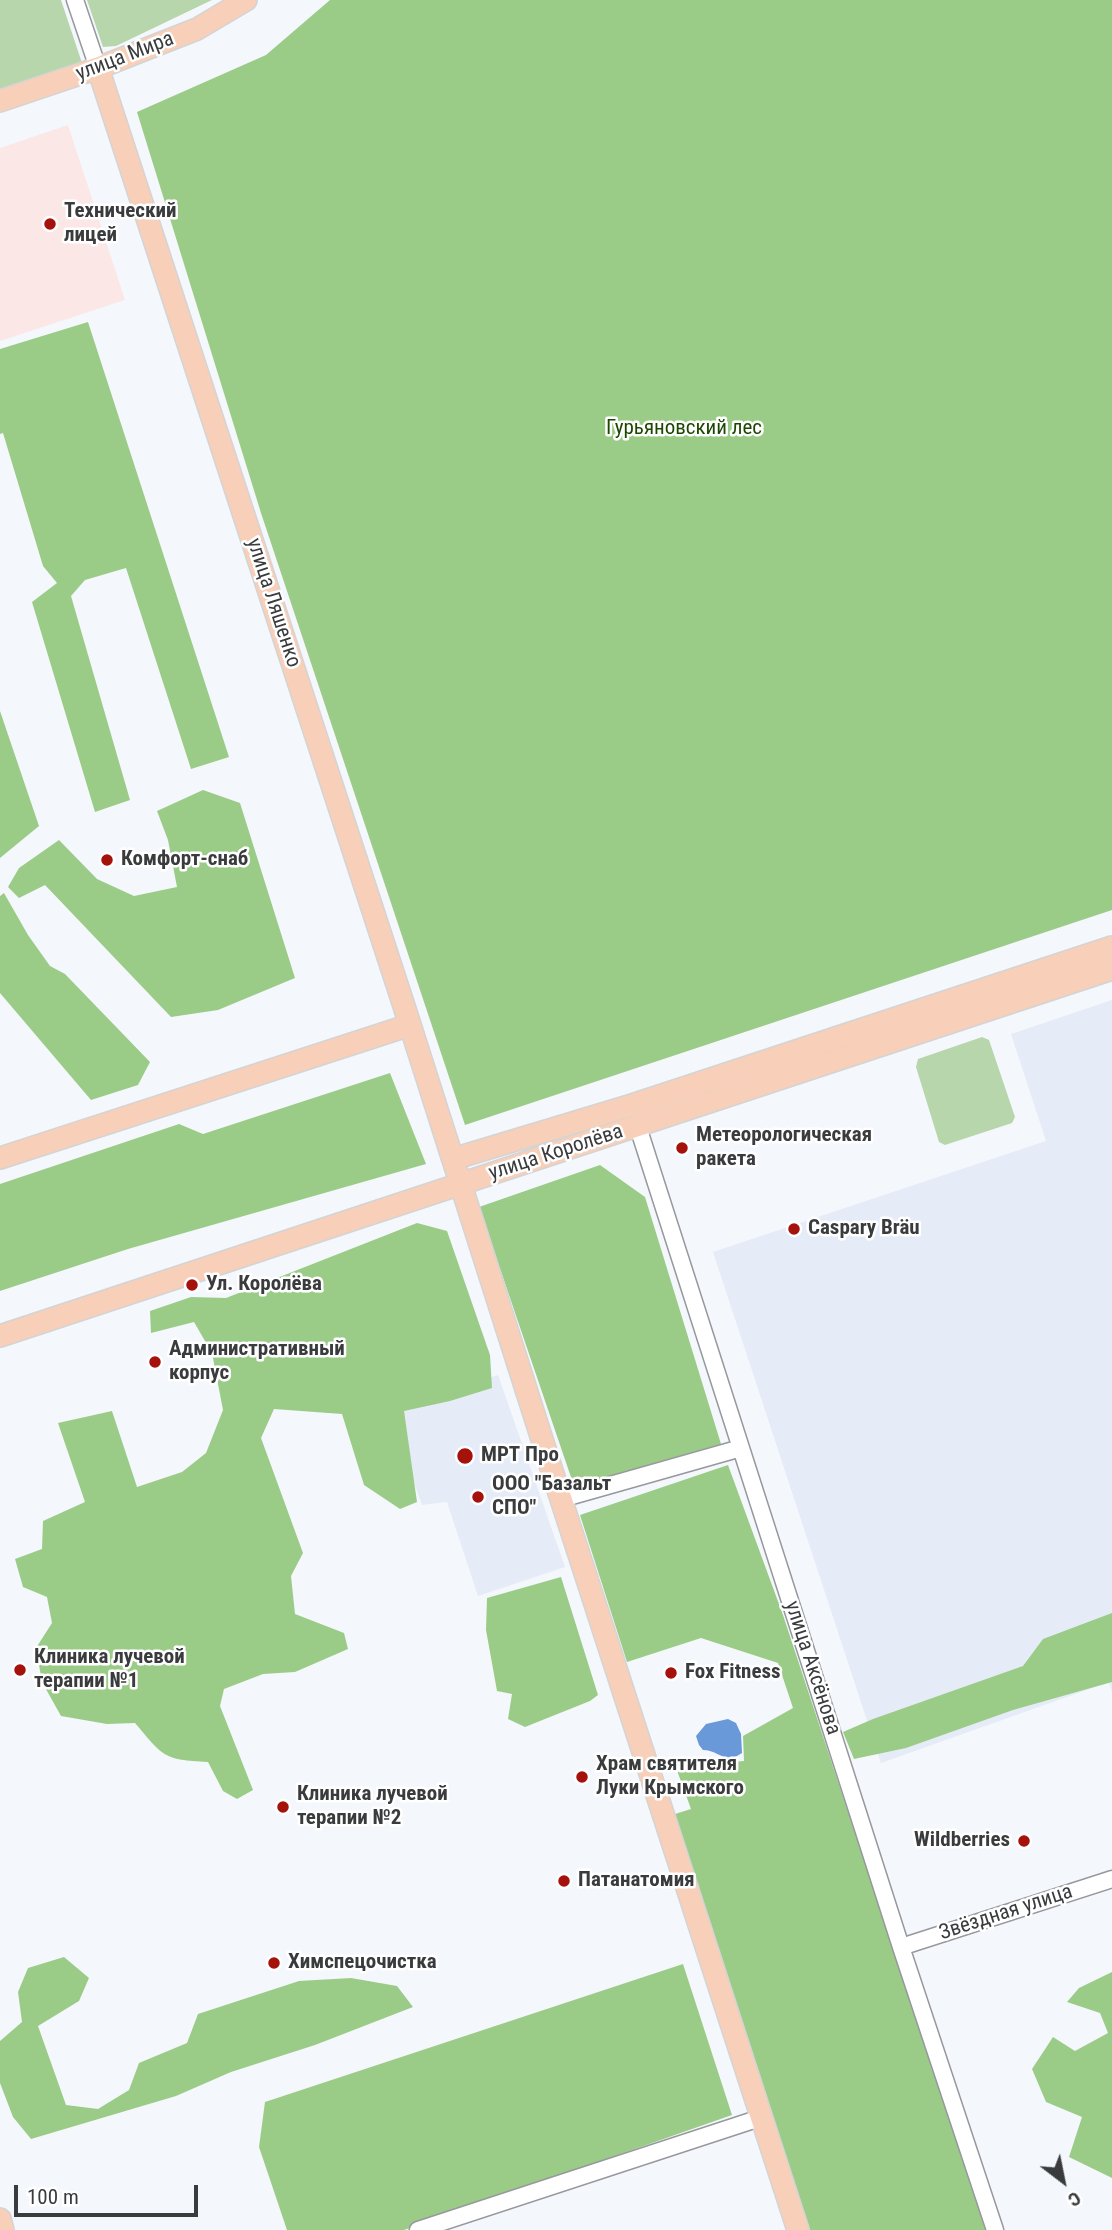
<!DOCTYPE html>
<meta charset="utf-8">
<style>
body{margin:0}
#map{position:relative;width:1112px;height:2230px;overflow:hidden;background:#f4f7fc;font-family:"Roboto Condensed",sans-serif}
canvas{display:block}
.north{position:absolute;left:1028px;top:2146px;width:70px;height:70px;-webkit-text-stroke:5px #fff;paint-order:stroke;rotate:148deg;font-size:19px;font-weight:700;line-height:28px;text-align:center;color:#3a3b3d}
.north::after{content:'';display:block;margin:auto;width:24px;height:32px;background:#3a3b3d;clip-path:polygon(50% 0,100% 100%,50% 72%,0 100%)}
.scale{position:absolute;left:14px;top:2185px;width:184px;height:32px;box-sizing:border-box;border:4px solid #3a3b3d;border-top:0;padding-left:9px;font-size:21px;line-height:24px;white-space:nowrap;color:#3a3b3d;-webkit-text-stroke:5px #fff;paint-order:stroke}
</style>
<div id="map">
<canvas width="1112" height="2230"></canvas>
<div class="north">С</div>
<div class="scale">100 m</div>
</div>
<script>
const context = document.querySelector('canvas').getContext('2d');
context.lineJoin = 'round';
function fillPath(path, color) { context.fillStyle = color; context.fill(path, 'evenodd'); }
function trace(path, color, width, dash) { context.strokeStyle = color; context.lineWidth = width; context.lineCap = dash ? 'butt' : 'round'; context.setLineDash(dash || []); context.stroke(path); }
function write(font, color, halo, rows, align = 'center') {
  context.font = font + ' "Roboto Condensed",sans-serif'; context.lineWidth = 5; context.setLineDash([]); context.textBaseline = 'middle'; context.strokeStyle = halo; context.fillStyle = color; for (const [text, x, y, turn = 0] of rows) {
    context.save(); context.translate(x, y); context.rotate((+turn || 0) * Math.PI / 180); context.textAlign = isNaN(turn) ? turn : align; if (halo) context.strokeText(text, 0, 0); context.fillText(text, 0, 0); context.restore();
  }
}
fillPath(new Path2D(`
 M1112,1000V1692L1109,1682L881,1763L713,1252L1046,1141L1011,1034Z
 M498,1375L565,1567L478,1596L447,1502L422,1505L389,1411Z`), '#e5ebf7');
fillPath(new Path2D(`
 M68,125L125,300L0,341V148Z`), '#fce7e7');
fillPath(new Path2D(`
 M0,0H61L83,66L0,93Z
 M87,0H212L116,46L103,47Z
 M982,1037L989,1040L1015,1117L1012,1123L945,1145L939,1142L916,1067L918,1059Z`), '#b7d6ab');
fillPath(new Path2D(`
 M330,0H1112V910L465,1125L261,513L137,112L266,55Z
 M88,322L229,757L191,769L126,568L85,580L71,596L130,800L95,812L32,602L57,583L43,566L3,433L0,434V349Z
 M0,711L39,826L0,858Z
 M203,790L240,803L295,978L218,1010L171,1017L45,885L19,898L8,887L19,868L59,840L97,879L134,896L177,887L168,840L157,811Z
 M4,893L28,935L50,966L65,974L150,1062L138,1085L91,1100L0,993V896Z
 M390,1073L426,1164L128,1249L0,1291V1184L179,1124L203,1134Z
 M600,1165L645,1197L721,1444L574,1486L479,1207Z
 M417,1223L447,1231L490,1355L492,1388L450,1401L404,1411L417,1502L400,1509L364,1485L342,1414L274,1409L261,1438L303,1553L291,1576L295,1614L344,1633L348,1649L295,1672L263,1674L224,1689L220,1706L253,1790L237,1799L223,1791L208,1762C163,1760 163,1756 135,1723L107,1724L61,1716L42,1682L36,1648L52,1623L47,1597L23,1587L15,1559L42,1549L43,1521L85,1502L58,1423L112,1411L137,1487L182,1472L206,1453L223,1410L212,1353L194,1322L151,1333L150,1311L191,1297L226,1298Z
 M728,1465L783,1615L986,2230H810L675,1814L691,1809L675,1765C698,1761 721,1764 744,1761L743,1736L793,1708L778,1663L701,1638L627,1662L580,1515Z
 M561,1577L598,1695L590,1701L525,1727L508,1719L512,1694L497,1691L486,1630L487,1598Z
 M1112,1613V1682L1013,1710L906,1748L854,1759L843,1732L873,1719L1023,1666L1043,1639Z
 M64,1957L89,1978L79,2001L38,2026L66,2105L98,2109L129,2090L139,2063L187,2043L198,2014L299,1981L351,1978L397,1986L413,2007L315,2045L231,2072L176,2096L31,2139L13,2117L0,2083V2041L22,2022L18,1992L28,1968Z
 M683,1964L732,2115L404,2230H287L259,2147L265,2102Z
 M1112,1972V2178L1069,2157L1082,2117L1046,2102L1032,2069L1053,2037L1075,2051L1108,2033L1100,2013L1067,2002L1079,1988Z`), '#9bcc87');
fillPath(new Path2D(`
 M728,1719L736,1723L741,1734L742,1753L732,1759C722,1758 714,1750 703,1750L699,1745L696,1736L706,1724Z`), '#6999d9');
const minor = new Path2D(`
 M75,0L98,68
 M638,1127L901,1947L995,2230
 M561,1499L741,1448
 M901,1947L1112,1879
 M418,2230L760,2118`);
const major = new Path2D(`
 M98,68L404,1006L561,1499L798,2230
 M0,101L98,68L197,29L246,0
 M0,1158L410,1025
 M453,1159L632,1105L1112,947
 M0,1336L1112,969
 M0,2219L3,2230`);
trace(minor, '#96989d', 19);
trace(major, '#d4d4d4', 24);
trace(minor, '#fff', 16);
trace(major, '#f8cfb8', 21);
for (const [x, y, r, color] of [
 [50,224,7,"#a5110b"],
 [107,860,7,"#a5110b"],
 [682,1148,7,"#a5110b"],
 [794,1229,7,"#a5110b"],
 [192,1285,7,"#a5110b"],
 [155,1362,7,"#a5110b"],
 [465,1456,9,"#a5110b"],
 [478,1497,7,"#a5110b"],
 [20,1670,7,"#a5110b"],
 [671,1673,7,"#a5110b"],
 [582,1777,7,"#a5110b"],
 [283,1807,7,"#a5110b"],
 [1024,1841,7,"#a5110b"],
 [564,1881,7,"#a5110b"],
 [274,1963,7,"#a5110b"]
]) { const dot = new Path2D(); dot.arc(x, y, r, 0, 2 * Math.PI); context.fillStyle = color; context.fill(dot); trace(dot, '#fff', 2.5); }
write('21px', '#3a3b3d', '#fff', [
 ["улица Мира",125,57,-21],
 ["улица Ляшенко",273,603,72],
 ["улица Королёва",556,1153,-18],
 ["улица Аксёнова",812,1668,72],
 ["Звёздная улица",1006,1913,-18]
]);
write('bold 21px', '#3a3b3d', '#fff', [
 ["Технический",64,212],
 ["лицей",64,236],
 ["Комфорт-снаб",121,860],
 ["Метеорологическая",696,1136],
 ["ракета",696,1160],
 ["Caspary Bräu",808,1229],
 ["Ул. Королёва",206,1285],
 ["Административный",169,1350],
 ["корпус",169,1374],
 ["МРТ Про",481,1456],
 ["ООО \"Базальт",492,1485],
 ["СПО\"",492,1509],
 ["Клиника лучевой",34,1658],
 ["терапии №1",34,1682],
 ["Fox Fitness",685,1673],
 ["Храм святителя",596,1765],
 ["Луки Крымского",596,1789],
 ["Клиника лучевой",297,1795],
 ["терапии №2",297,1819],
 ["Wildberries",1010,1841,"right"],
 ["Патанатомия",578,1881],
 ["Химспецочистка",288,1963]
], 'left');
write('21px', '#1b4800', '#fff', [
 ["Гурьяновский лес",684,429]
]);
</script>
